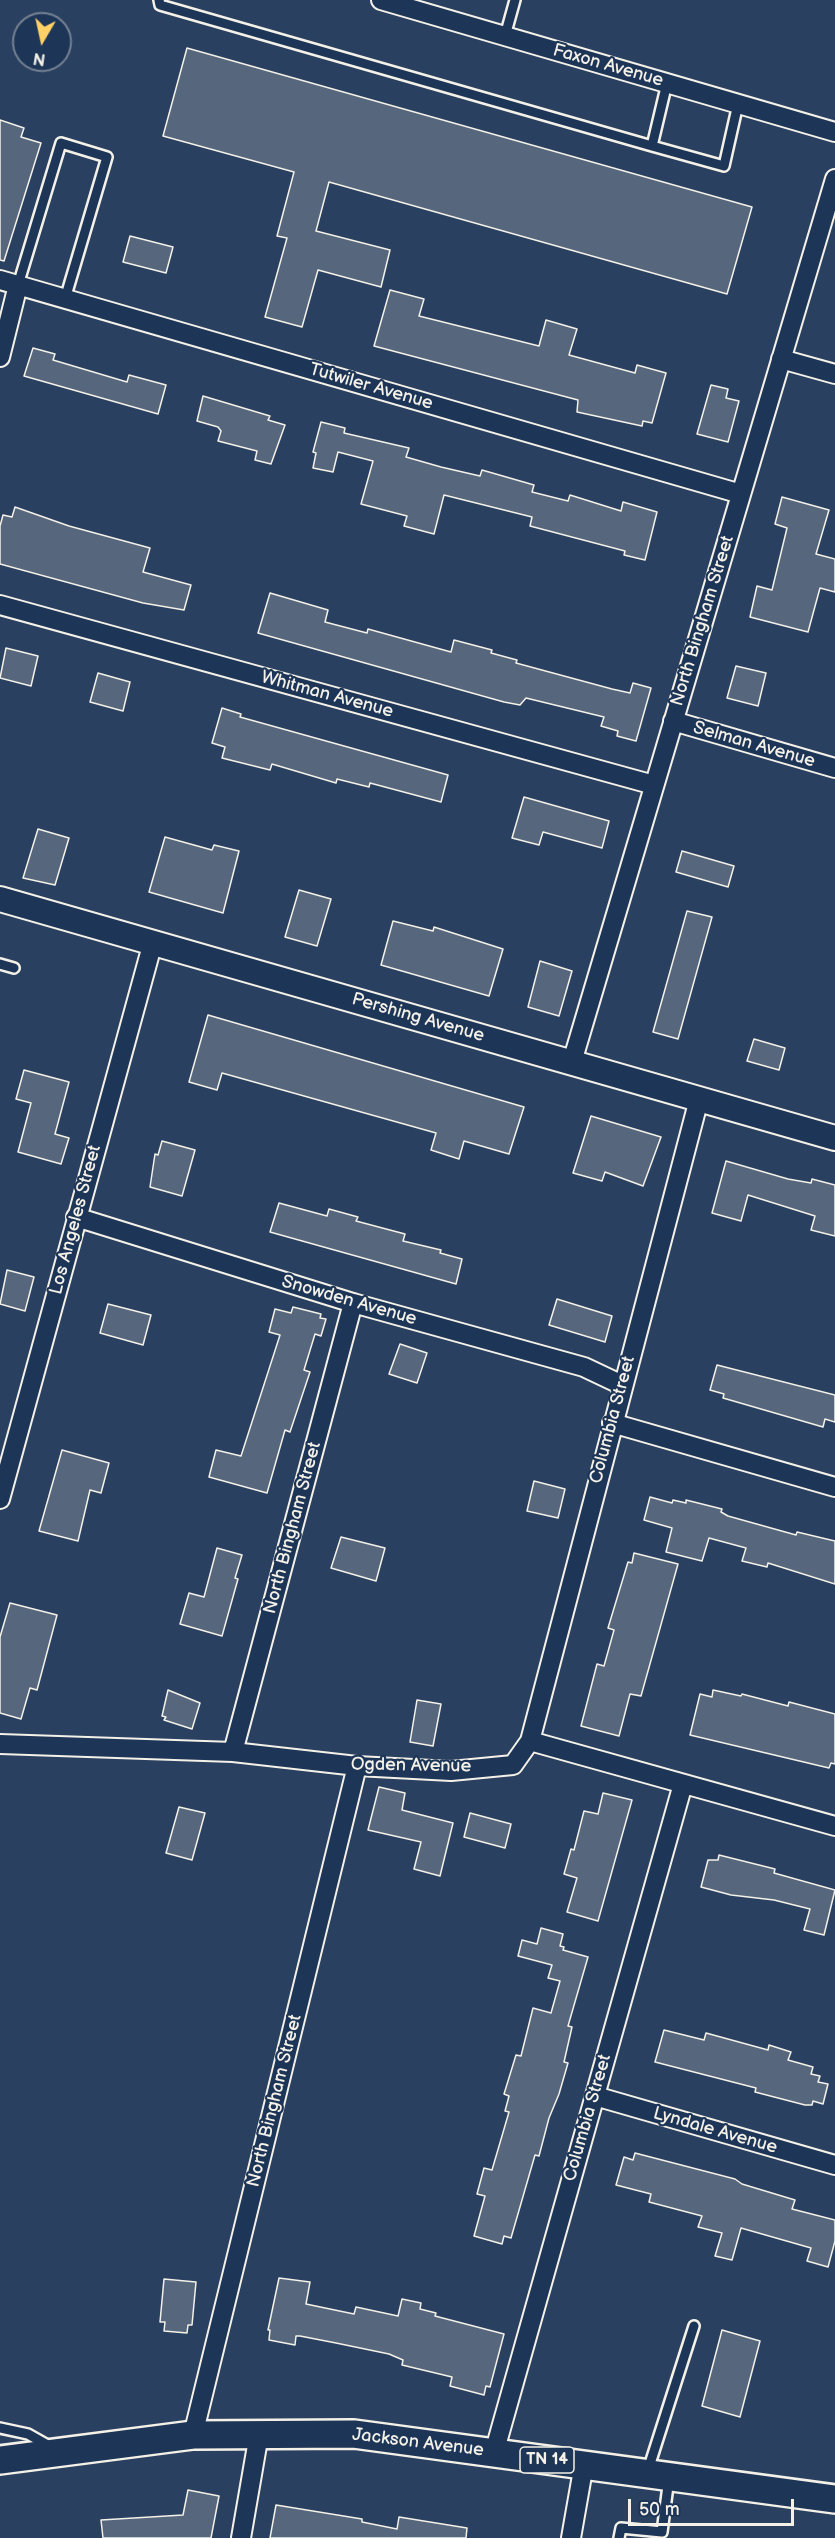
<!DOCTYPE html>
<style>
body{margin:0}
#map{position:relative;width:835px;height:2538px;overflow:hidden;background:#2a4060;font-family:"Balsamiq Sans",sans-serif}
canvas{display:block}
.north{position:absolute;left:12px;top:12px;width:60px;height:60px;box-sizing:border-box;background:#1d3557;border:2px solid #738091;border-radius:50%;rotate:189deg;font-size:16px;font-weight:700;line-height:24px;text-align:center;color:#f4f1e8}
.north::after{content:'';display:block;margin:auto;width:21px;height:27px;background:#ffd166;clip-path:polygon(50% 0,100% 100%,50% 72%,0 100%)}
.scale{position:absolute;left:628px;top:2499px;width:166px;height:27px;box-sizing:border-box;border:3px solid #f4f1e8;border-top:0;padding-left:8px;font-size:18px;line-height:21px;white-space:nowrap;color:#f4f1e8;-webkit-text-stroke:4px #1d3557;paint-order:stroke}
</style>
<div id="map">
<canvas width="835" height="2538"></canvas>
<div class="north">N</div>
<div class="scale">50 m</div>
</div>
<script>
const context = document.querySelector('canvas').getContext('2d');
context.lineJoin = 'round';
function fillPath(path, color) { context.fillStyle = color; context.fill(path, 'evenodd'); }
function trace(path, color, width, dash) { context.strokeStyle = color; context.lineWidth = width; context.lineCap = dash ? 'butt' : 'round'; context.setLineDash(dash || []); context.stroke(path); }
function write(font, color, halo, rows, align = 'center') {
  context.font = font + ' "Balsamiq Sans",sans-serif'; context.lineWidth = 4.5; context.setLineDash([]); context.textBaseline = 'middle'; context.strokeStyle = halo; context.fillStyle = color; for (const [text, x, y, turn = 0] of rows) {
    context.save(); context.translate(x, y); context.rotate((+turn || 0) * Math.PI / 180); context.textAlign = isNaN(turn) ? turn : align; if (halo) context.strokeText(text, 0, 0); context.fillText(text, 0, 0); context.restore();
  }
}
const building = new Path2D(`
 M187,48L752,207L727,294L329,182L316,231L390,250L381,287L318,270L302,327L265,317L287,238L277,236L294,172L163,136Z
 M0,120L24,128L21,137L41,143L4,261L0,260Z
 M130,236L173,247L166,273L123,262Z
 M390,290L424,299L419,316L539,346L546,320L577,329L569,355L635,373L637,365L666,373L652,423L643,421L642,426L577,412L578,400L374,346Z
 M33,348L55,354L53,360L127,382L129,375L166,385L158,414L24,376Z
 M711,385L728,389L726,398L739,401L728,442L697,434Z
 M203,396L270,416L268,420L285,425L271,464L255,460L257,451L218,441L221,431L218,427L197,421Z
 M321,422L345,428L344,433L409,448L406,457L441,467L480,476L482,470L534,485L532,492L568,501L570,495L621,511L623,502L657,512L645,560L624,555L625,551L530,526L532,517L444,495L434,534L404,526L407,516L361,504L373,461L338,452L333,472L313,468L316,453L313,452Z
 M782,497L829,510L816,554L835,559V592L820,588L808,632L750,617L757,586L772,590L787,528L775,524Z
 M15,507L69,526L150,548L143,572L191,585L184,610L143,603L0,564V526L3,515L12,517Z
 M270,593L328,610L325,622L367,633L368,629L451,652L454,640L492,650L491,653L517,660L516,663L612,689L630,693L633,683L651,688L636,741L617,736L618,731L601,726L604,717L526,698L520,705L504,702L258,633Z
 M6,648L38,656L31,686L0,678Z
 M736,666L766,673L758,706L727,698Z
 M98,673L130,682L123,711L90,702Z
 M222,708L241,714L240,717L448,775L441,802L370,783L369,787L337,779L336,783L272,764L270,770L222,758L225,747L212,743Z
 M524,797L609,821L602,848L543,832L539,845L512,838Z
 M38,829L69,838L55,885L23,878Z
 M165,837L212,850L214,845L239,851L223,913L149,892Z
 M682,851L734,866L728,887L676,872Z
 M299,890L331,899L317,946L285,937Z
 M687,911L712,917L678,1039L653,1032Z
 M393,921L433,931L434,927L503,949L489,996L381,965Z
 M540,961L572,971L559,1016L528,1007Z
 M208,1015L524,1107L509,1154L464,1141L459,1159L431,1150L436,1133L222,1073L217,1090L189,1082Z
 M754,1039L785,1048L779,1070L747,1061Z
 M24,1070L69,1082L55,1134L69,1138L61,1164L18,1152L31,1103L16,1099Z
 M591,1116L661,1137L643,1186L605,1172L602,1181L573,1173Z
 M162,1141L195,1150L182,1196L150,1187L155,1154L158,1155Z
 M726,1161L788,1179L811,1183L812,1179L835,1185V1236L811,1230L815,1216L748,1195L741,1221L712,1213Z
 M279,1203L327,1216L329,1209L358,1217L356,1221L405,1234L403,1241L441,1250L440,1253L462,1259L456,1284L270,1232Z
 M7,1270L34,1277L25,1311L0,1304Z
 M557,1299L612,1316L605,1342L549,1325Z
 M108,1304L151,1315L143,1345L100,1333Z
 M293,1307L321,1314L320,1318L326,1319L321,1336L315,1334L304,1370L310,1372L290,1432L285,1430L267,1493L209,1477L216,1450L241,1456L280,1335L269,1332L275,1309L291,1313Z
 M400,1344L427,1353L417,1383L389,1374Z
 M717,1365L835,1395V1422L825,1419L823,1427L723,1398L724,1394L710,1390Z
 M62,1450L109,1463L101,1493L90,1490L78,1541L39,1531Z
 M534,1481L565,1489L558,1518L527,1511Z
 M650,1497L672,1503L673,1500L686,1503V1500L722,1509L721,1512L728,1516L796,1535L797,1532L835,1541V1584L768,1563L767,1567L742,1561L746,1548L709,1538L702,1561L666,1552L672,1528L644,1520Z
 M341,1537L385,1548L376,1581L331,1568Z
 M217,1548L242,1555L235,1578L238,1579L222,1636L180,1624L189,1593L204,1597Z
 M634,1553L678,1564L641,1696L630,1694L619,1736L581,1726L597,1664L604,1666L614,1630L608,1628L628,1562L632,1563Z
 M10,1603L57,1615L37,1690L30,1688L21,1719L0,1713V1637Z
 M168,1690L200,1703L192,1729L164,1720L166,1717L162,1716Z
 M713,1690L741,1696L742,1694L788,1706L789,1702L835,1714V1764L831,1763L829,1768L690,1735L700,1694L712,1697Z
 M417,1700L441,1704L433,1746L410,1742Z
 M379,1787L405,1793L402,1810L453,1823L440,1876L414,1869L421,1842L368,1830Z
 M603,1793L632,1800L598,1921L567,1912L577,1878L564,1874L571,1849L574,1850L584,1811L598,1814Z
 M179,1807L205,1813L192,1860L166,1853Z
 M470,1813L511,1824L505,1848L464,1837Z
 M719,1855L775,1869L774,1873L835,1890L824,1935L804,1930L810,1909L774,1900L731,1895L701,1887L708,1860H718Z
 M541,1928L563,1934L560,1946L564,1947L563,1950L588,1957L568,2026L572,2027L564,2062L568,2063L559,2094L549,2118L539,2156L535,2155L511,2238L504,2236L502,2244L474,2236L485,2196L477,2194L484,2168L492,2170L509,2112L505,2111L509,2096L504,2094L516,2055L521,2056L533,2008L551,2013L560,1981L548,1978L552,1965L518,1956L522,1940L537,1944Z
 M664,2030L704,2040L706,2033L768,2050L769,2045L791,2052L788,2060L813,2067L811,2074L820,2076L818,2082L828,2084L823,2104L813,2101L812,2105H805L755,2092L756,2088L655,2062Z
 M635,2153L735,2179L742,2184L795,2200L792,2209L835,2220V2241L828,2267L807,2261L811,2248L741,2228L732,2260L715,2256L722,2233L698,2227L702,2216L649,2202L651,2194L616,2185L624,2157L633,2160Z
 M279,2278L310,2282L306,2304L354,2314L356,2307L398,2316L402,2299L421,2303L420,2309L436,2313L435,2316L504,2334L490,2387L486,2386L484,2395L450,2386L452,2377L402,2365L403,2360L389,2354L336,2343L300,2336H296L295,2345L269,2340L270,2330H268Z
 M164,2279L196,2282L192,2325H188L187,2333L164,2331L165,2322H160Z
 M722,2330L760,2341L740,2417L702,2406Z
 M188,2490L219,2496L211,2538H103L101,2520L183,2515Z
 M276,2505L362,2519V2522L397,2529L399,2517L467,2528L466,2538H270Z`);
fillPath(building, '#56677d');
trace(building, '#f4f1e8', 1.5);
const lane = new Path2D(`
 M159,0L160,5L652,146L667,83
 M505,36L515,0
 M652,146L724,166L738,104
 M18,285L61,143L107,157L65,299
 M0,964L14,968
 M0,2428L28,2434L51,2447
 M648,2470L694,2326
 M619,2538L621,2528L662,2532L669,2478`);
const street = new Path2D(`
 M381,0L835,132
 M0,280L741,494
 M0,357L18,285
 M781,359L835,374
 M0,605L654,785
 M673,721L835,768
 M572,1062L835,179
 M76,1217L353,1303L584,1367L622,1385
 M612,1423L835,1487
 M0,1499L153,942
 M530,1741L699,1099
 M0,1744L233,1752L357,1766L451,1771L513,1765L530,1741L835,1826
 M233,1752L353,1303
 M595,2096L835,2165
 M193,2435L357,1766
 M494,2453L683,1784
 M241,2538L259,2434
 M571,2538L584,2464`);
const secondary = new Path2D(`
 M0,899L835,1138`);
const primary = new Path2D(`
 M0,2460L193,2435L354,2434L835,2499`);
trace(lane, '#f4f1e8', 14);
trace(street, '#f4f1e8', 22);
trace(secondary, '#f4f1e8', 28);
trace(primary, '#f4f1e8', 32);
trace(lane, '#1d3557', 9);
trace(street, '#1d3557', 18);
trace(secondary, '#1d3557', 24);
trace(primary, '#1d3557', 27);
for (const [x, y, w] of [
 [547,2460,54]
]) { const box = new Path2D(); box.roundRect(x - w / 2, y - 13, w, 26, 4.5); context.fillStyle = '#1d3557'; context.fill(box); trace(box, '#f4f1e8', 1.5); }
write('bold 16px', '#f4f1e8', null, [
 ["TN 14",547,2460]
]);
write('18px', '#f4f1e8', '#1d3557', [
 ["Faxon Avenue",608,66,16],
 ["Tutwiler Avenue",371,387,16],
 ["North Bingham Street",703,621,-73],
 ["Whitman Avenue",327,695,15],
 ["Selman Avenue",754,745,16],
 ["Pershing Avenue",418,1018,16],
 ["Los Angeles Street",76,1220,-75],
 ["Snowden Avenue",349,1301,16],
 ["Columbia Street",613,1420,-75],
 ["North Bingham Street",293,1528,-75],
 ["Ogden Avenue",411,1766,1],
 ["North Bingham Street",275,2101,-76],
 ["Columbia Street",588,2118,-74],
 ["Lyndale Avenue",715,2131,16],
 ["Jackson Avenue",418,2443,7]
]);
</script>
